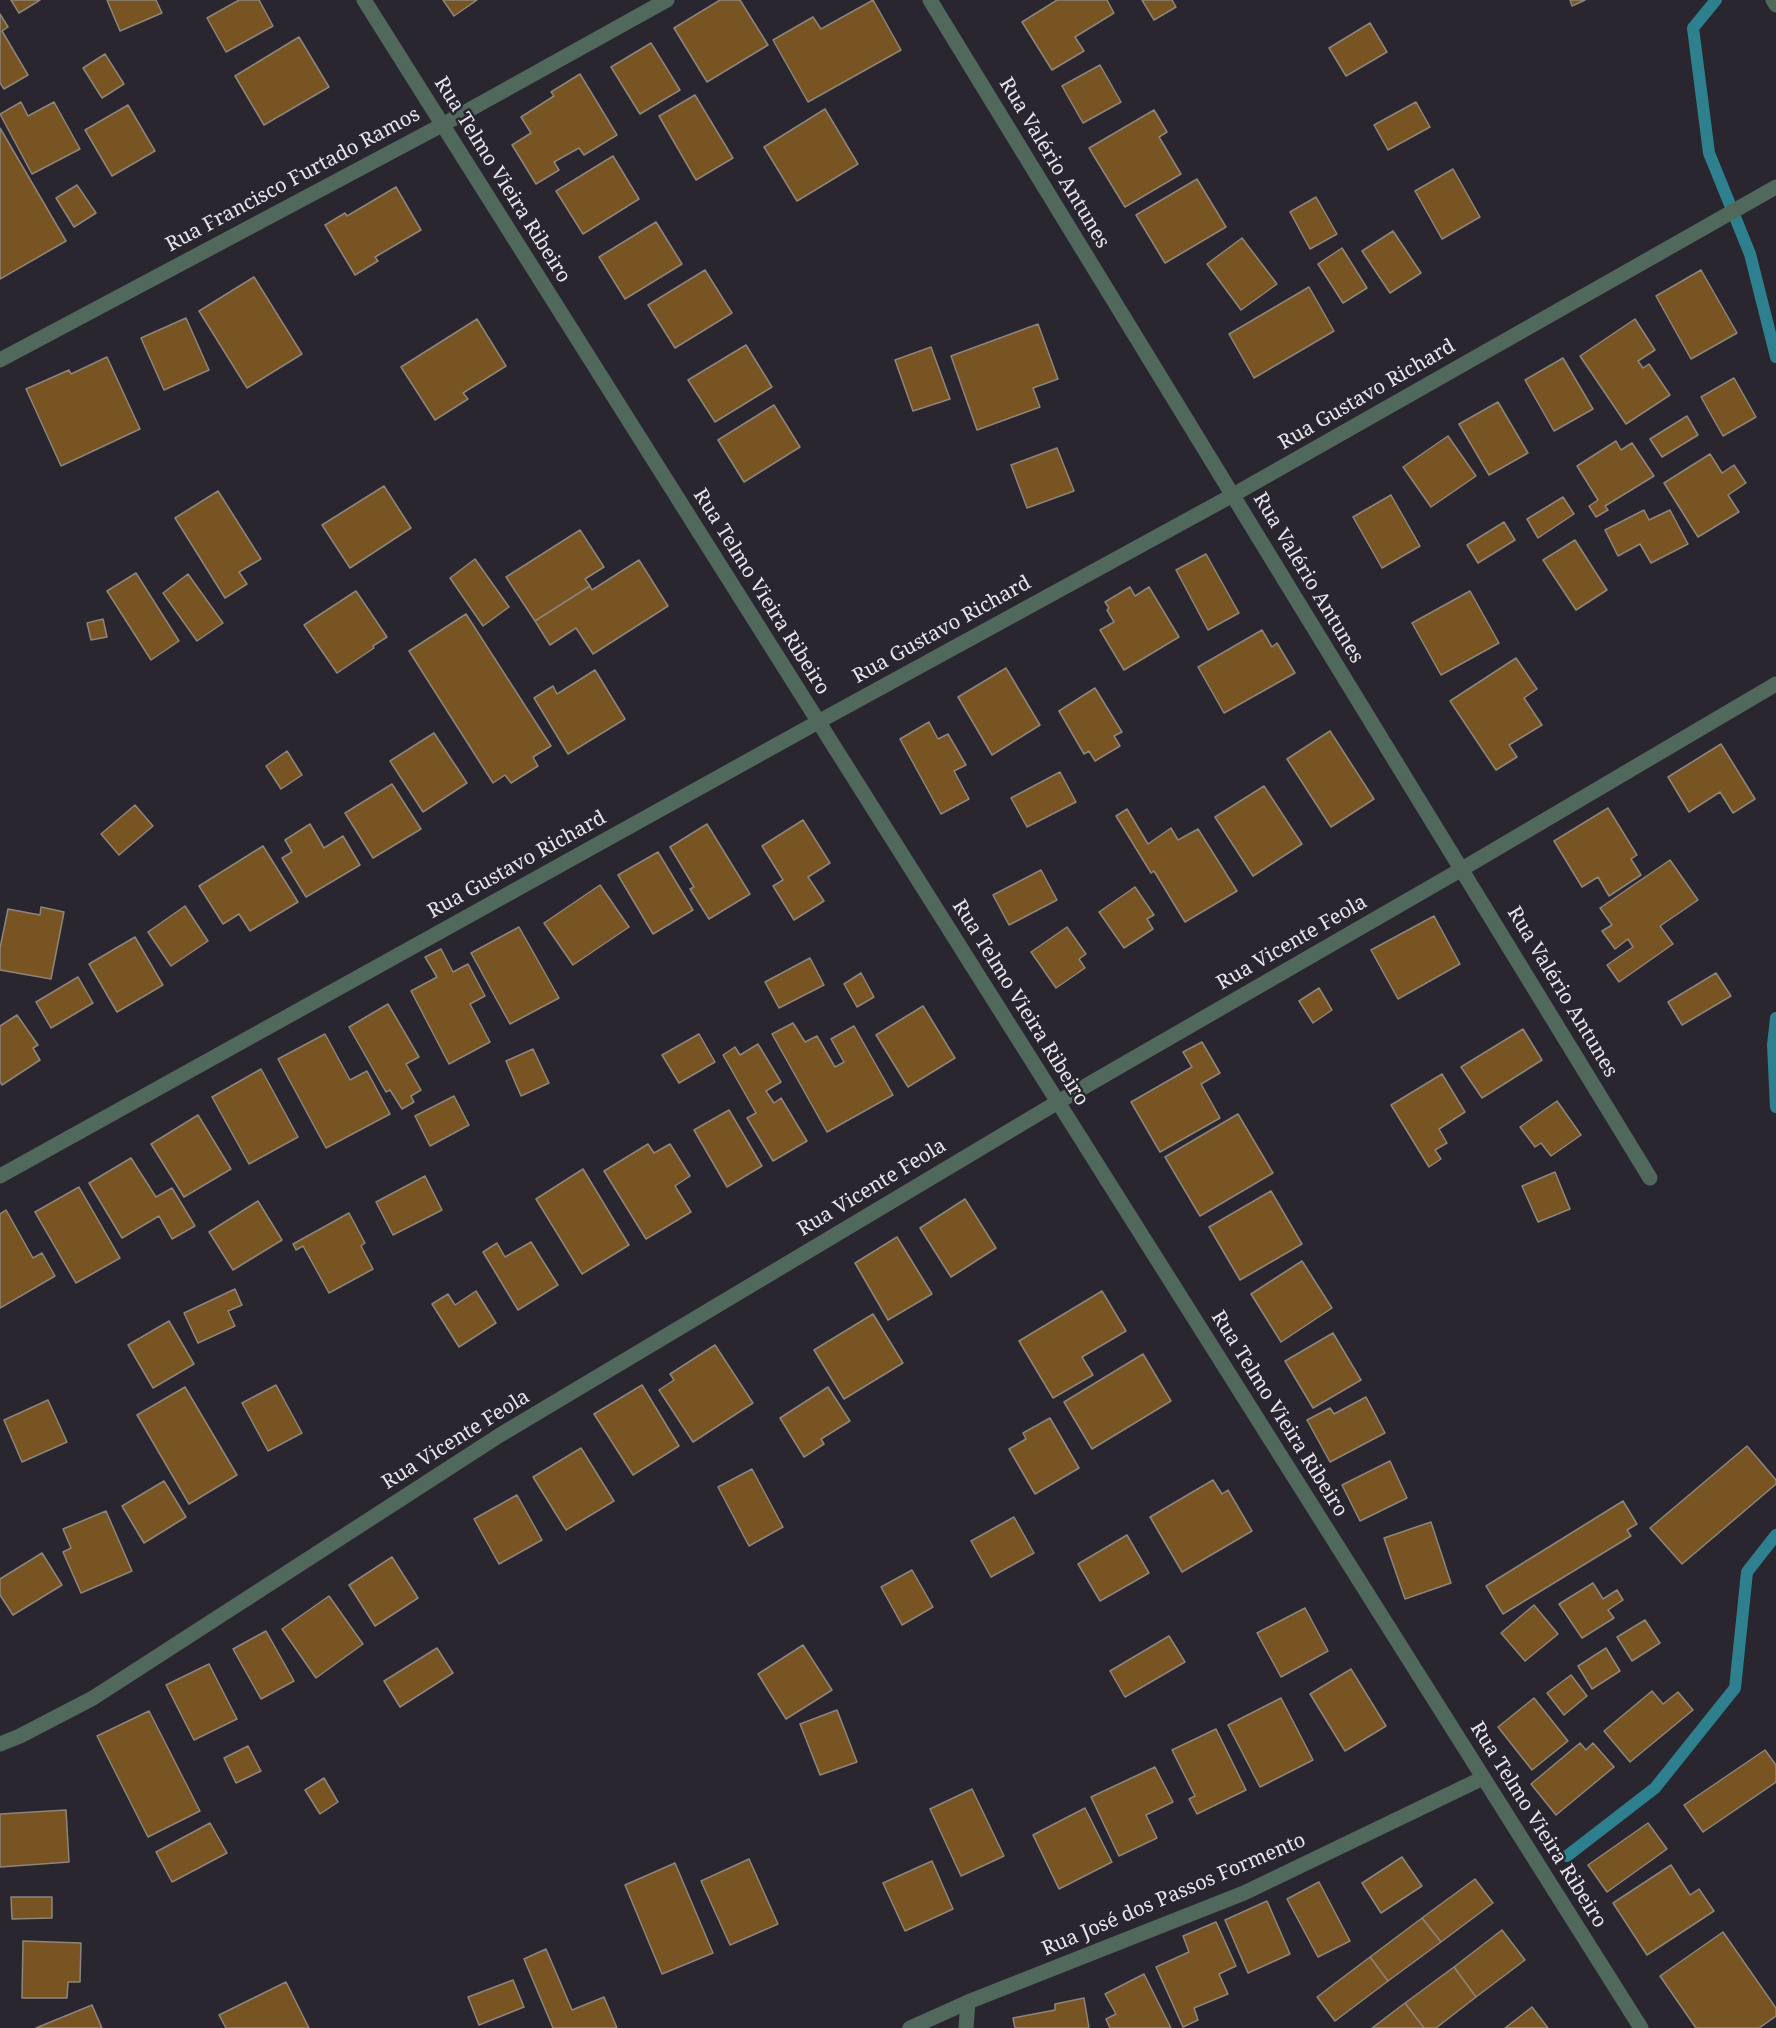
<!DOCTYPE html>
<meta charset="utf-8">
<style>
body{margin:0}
canvas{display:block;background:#29262f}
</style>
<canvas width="1776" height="2028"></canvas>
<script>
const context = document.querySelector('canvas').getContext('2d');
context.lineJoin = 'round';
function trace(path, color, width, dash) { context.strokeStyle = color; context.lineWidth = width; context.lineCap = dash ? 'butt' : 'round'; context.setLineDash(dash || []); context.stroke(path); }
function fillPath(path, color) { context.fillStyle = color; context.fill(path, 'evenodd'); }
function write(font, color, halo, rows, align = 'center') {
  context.font = font + ' "Noto Serif",serif'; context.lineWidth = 5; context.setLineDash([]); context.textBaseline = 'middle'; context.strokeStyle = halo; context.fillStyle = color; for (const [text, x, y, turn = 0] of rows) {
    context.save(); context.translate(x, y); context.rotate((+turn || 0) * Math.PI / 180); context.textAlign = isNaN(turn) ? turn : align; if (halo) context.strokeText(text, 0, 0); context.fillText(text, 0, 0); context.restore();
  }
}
trace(new Path2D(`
 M1716,0L1693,28L1709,153L1750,254L1776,357
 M1776,1018L1773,1045L1776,1107
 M1567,1856L1655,1788L1735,1688L1747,1572L1776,1535`), '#2e808e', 12);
const building = new Path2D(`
 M11,0H40L19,13Z
 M107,0H156L162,13L120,31Z
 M239,0H259L273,26L226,52L207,18Z
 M443,0H477L454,16Z
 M720,0H740L768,45L707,82L674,28Z
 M873,0L901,50L808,102L773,40L813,17L821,29Z
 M1057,0H1107L1114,13L1075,37L1084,51L1052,70L1022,22Z
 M1142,0H1172L1176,7L1154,20Z
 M1570,0H1585L1572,6Z
 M0,14L8,27L2,31L28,75L4,89L0,83Z
 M1370,23L1387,52L1346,76L1329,48Z
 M299,37L329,87L264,125L235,76Z
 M651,43L680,90L640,114L611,67Z
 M105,54L124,84L102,98L83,68Z
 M1100,65L1121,102L1083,123L1062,86Z
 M580,74L617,135L584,155L579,148L554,162L559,170L536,184L512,145L531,133L521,117L554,96L551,92Z
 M695,95L733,158L696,180L659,116Z
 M21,102L28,116L54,102L80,149L32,174L0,114Z
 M1416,102L1430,127L1388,150L1374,125Z
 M128,105L155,151L112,176L85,130Z
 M825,109L858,164L797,201L764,147Z
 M1154,110L1167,132L1159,137L1181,174L1125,207L1089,148Z
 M0,128L66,241L0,279Z
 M613,156L639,199L583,234L556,191Z
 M1453,169L1480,217L1442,239L1415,191Z
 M1197,179L1226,227L1165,263L1136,215Z
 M77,185L96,213L74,227L56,198Z
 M396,187L421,230L375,257L378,261L355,275L325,225L345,213L347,216Z
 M1316,197L1337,234L1310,249L1290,212Z
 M656,222L682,264L625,299L599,257Z
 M1393,231L1421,273L1390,293L1362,251Z
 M1242,238L1277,284L1241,310L1207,264Z
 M1342,248L1367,288L1343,303L1318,264Z
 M705,270L732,313L675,348L648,305Z
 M1701,270L1737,333L1691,359L1656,296Z
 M254,277L302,354L247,388L199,311Z
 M1309,287L1334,331L1254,378L1229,334Z
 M186,318L209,370L164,390L141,338Z
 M477,319L506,366L463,393L468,399L435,420L401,367Z
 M1635,319L1655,350L1638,361L1643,368L1649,364L1670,395L1626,424L1580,356Z
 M1038,324L1058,379L1033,388L1040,407L977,430L951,356Z
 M746,345L772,387L715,422L688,380Z
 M931,347L950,399L913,411L895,360Z
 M107,357L140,429L61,466L26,389L69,370L71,374Z
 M1563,358L1593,409L1554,431L1525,380Z
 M1734,378L1756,417L1723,436L1701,397Z
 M1498,402L1528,453L1489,475L1459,424Z
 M774,405L800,447L744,482L718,440Z
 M1687,416L1698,435L1662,457L1650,439Z
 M1448,436L1476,476L1431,507L1403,467Z
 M1616,441L1621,450L1632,443L1654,476L1605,506L1608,510L1596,517L1589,506L1598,500L1577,466Z
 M1057,448L1074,491L1027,508L1011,465Z
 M1710,454L1722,473L1734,465L1746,483L1728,495L1739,512L1698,537L1664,483Z
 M384,486L411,528L350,568L322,525Z
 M218,491L261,559L239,572L247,584L225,598L175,518Z
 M1391,495L1420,546L1382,568L1353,517Z
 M1563,497L1574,514L1538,538L1527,519Z
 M1644,510L1649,520L1670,510L1688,544L1651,563L1640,544L1618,556L1605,530Z
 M1504,522L1515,540L1478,563L1467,545Z
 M580,530L604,567L585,579L590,586L535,621L506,577Z
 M1575,540L1607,590L1576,610L1543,560Z
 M1206,554L1239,613L1208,630L1176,570Z
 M475,559L509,607L483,626L450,578Z
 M639,560L668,606L593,654L576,628L550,645L535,621L590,586L592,590Z
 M136,573L179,641L151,660L107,591Z
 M188,574L223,623L197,641L163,593Z
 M1130,587L1135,596L1149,587L1179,637L1124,670L1100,630L1114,622L1107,610L1109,608L1105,602Z
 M356,591L387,637L373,646L374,648L337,673L304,625Z
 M1470,591L1499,643L1441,675L1412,623Z
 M466,614L551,746L533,757L538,766L511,783L505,775L493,783L409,651Z
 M103,619L107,637L91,640L87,623Z
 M1262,630L1272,647L1277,643L1295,673L1224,713L1198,667Z
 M1516,658L1537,689L1524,698L1542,725L1509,745L1517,757L1496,770L1450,701Z
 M1006,668L1040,725L992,755L958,697Z
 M595,670L625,719L568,754L534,698L553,686L557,694Z
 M1095,688L1122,732L1114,736L1120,746L1095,761L1089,751L1084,754L1059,711Z
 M929,722L938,739L948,734L966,765L954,771L969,799L941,814L900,739Z
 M1330,731L1374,799L1331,827L1287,759Z
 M434,733L467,783L423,812L390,761Z
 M1721,744L1755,799L1733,813L1720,792L1689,812L1668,777Z
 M287,751L302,775L281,789L266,766Z
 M1060,772L1076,802L1027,827L1011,798Z
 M392,784L421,829L373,858L345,813Z
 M1264,786L1302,844L1253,876L1215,817Z
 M135,805L153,826L119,855L101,834Z
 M1608,808L1637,855L1631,859L1641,875L1609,896L1598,877L1582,887L1554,841Z
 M1127,809L1148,844L1171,828L1178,840L1198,829L1237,891L1185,922L1154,871L1151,873L1116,816Z
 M803,820L830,863L808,877L824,901L794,920L773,886L783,880L762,846Z
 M310,824L324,848L343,836L360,865L306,897L282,858L292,852L285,840Z
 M707,824L750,894L709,919L690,889L694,887L670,847Z
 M263,846L298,902L250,931L239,914L223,924L199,886Z
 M658,852L693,910L653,934L618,875Z
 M1670,860L1698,900L1660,926L1673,944L1619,982L1607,965L1633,947L1628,939L1615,949L1602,931L1612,925L1600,908Z
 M1041,870L1057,900L1009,925L993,895Z
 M600,885L629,927L573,965L544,923Z
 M1135,887L1154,915L1147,919L1153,929L1124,948L1099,912Z
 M185,906L208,941L171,966L148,932Z
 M41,907L64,912L51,979L0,970V948L8,909L40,915Z
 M1434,916L1460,964L1398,999L1371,950Z
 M519,927L559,998L510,1024L471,953Z
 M1067,927L1086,954L1079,959L1085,968L1056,988L1031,952Z
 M135,937L163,985L117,1012L89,964Z
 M441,949L453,972L468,964L485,996L470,1004L490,1042L449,1064L411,991L437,977L425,957Z
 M810,958L824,985L779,1008L765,982Z
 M861,973L874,997L857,1007L844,984Z
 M1716,973L1731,996L1682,1025L1668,1002Z
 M78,977L93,1003L51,1028L36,1002Z
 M1319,988L1332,1010L1313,1023L1299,1001Z
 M388,1004L419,1057L406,1064L421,1090L411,1096L414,1102L402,1109L390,1090L386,1092L349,1027Z
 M923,1006L955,1058L908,1087L876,1035Z
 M17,1015L38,1045L33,1048L40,1060L2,1085L0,1082V1026Z
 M793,1023L805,1042L817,1036L835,1067L844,1062L831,1039L854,1026L893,1095L827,1132L772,1034Z
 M1523,1029L1542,1060L1482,1098L1461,1067Z
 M325,1034L350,1080L367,1071L390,1114L326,1148L278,1059Z
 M699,1034L715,1062L679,1083L662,1055Z
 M1202,1042L1220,1073L1201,1084L1220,1118L1160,1152L1131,1102L1192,1067L1183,1052Z
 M758,1044L781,1082L766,1091L774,1103L781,1098L807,1141L773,1161L747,1118L756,1113L723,1055L735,1047L740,1055Z
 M533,1049L549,1083L521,1096L506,1061Z
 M261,1069L298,1137L249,1164L212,1097Z
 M1442,1074L1465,1112L1439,1129L1447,1143L1435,1150L1441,1159L1429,1167L1391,1105Z
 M454,1096L469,1125L430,1146L415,1116Z
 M1557,1101L1581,1135L1551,1156L1541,1143L1535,1147L1520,1127Z
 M729,1110L762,1166L727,1187L694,1130Z
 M1238,1114L1273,1173L1200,1216L1165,1157Z
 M198,1115L231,1169L184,1197L151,1144Z
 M648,1144L654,1153L670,1144L690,1176L675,1186L691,1212L646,1239L604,1171Z
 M131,1158L156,1197L172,1188L195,1226L172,1239L159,1216L122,1238L89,1183Z
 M583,1169L629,1245L582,1274L536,1199Z
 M1555,1172L1570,1209L1538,1222L1522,1186Z
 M425,1176L442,1210L393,1235L376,1202Z
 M79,1187L120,1258L76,1283L35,1212Z
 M1271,1191L1302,1244L1240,1280L1209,1227Z
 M965,1199L996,1248L951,1277L920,1228Z
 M258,1201L282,1240L233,1270L209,1232Z
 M6,1210L33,1258L42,1253L55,1276L0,1308V1214Z
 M349,1213L365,1243L361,1246L373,1269L329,1293L303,1246L296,1250L293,1244Z
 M897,1237L932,1294L888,1320L855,1263Z
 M531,1242L558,1285L518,1310L483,1252L497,1243L505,1257Z
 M1302,1261L1332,1308L1281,1342L1251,1294Z
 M235,1289L242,1305L228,1311L235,1326L198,1343L184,1313Z
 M476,1291L496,1323L459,1347L432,1304L448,1294L455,1305Z
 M1102,1291L1126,1331L1082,1357L1093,1375L1053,1398L1019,1341Z
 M873,1314L903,1363L844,1399L814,1350Z
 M169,1321L194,1364L153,1388L128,1345Z
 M1333,1333L1361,1380L1313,1408L1285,1361Z
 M715,1345L753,1403L693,1442L659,1390L674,1380L670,1374Z
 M1143,1354L1171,1401L1092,1449L1064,1402Z
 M276,1385L302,1433L268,1451L242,1403Z
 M642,1385L679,1446L633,1475L594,1414Z
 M185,1387L237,1475L189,1504L137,1415Z
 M828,1387L850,1421L821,1439L824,1444L804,1457L780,1418Z
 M1366,1397L1385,1433L1330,1462L1307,1420L1330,1408L1334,1414Z
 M48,1400L67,1442L22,1462L4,1420Z
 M1050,1418L1079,1468L1035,1494L1009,1449L1026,1439L1023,1433Z
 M1747,1446L1776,1480V1484L1682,1564L1650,1528Z
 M581,1448L614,1501L566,1530L533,1477Z
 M1390,1461L1407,1498L1360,1521L1342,1485Z
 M752,1469L783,1527L749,1546L718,1487Z
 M1213,1480L1222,1494L1228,1490L1252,1531L1182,1572L1150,1517Z
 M164,1481L186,1517L144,1543L122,1506Z
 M517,1495L542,1540L499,1564L474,1519Z
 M1623,1501L1637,1524L1627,1530L1631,1536L1503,1614L1486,1586Z
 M106,1511L132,1571L81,1593L63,1552L71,1548L63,1529Z
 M1014,1517L1034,1553L991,1577L971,1541Z
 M1431,1522L1451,1583L1405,1599L1384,1538Z
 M1127,1535L1149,1573L1100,1601L1078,1564Z
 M42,1553L62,1585L13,1615L0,1595V1579Z
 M392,1557L418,1598L375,1626L349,1585Z
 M912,1570L933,1607L902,1625L881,1587Z
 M1593,1583L1603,1599L1617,1590L1623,1600L1608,1610L1614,1618L1582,1638L1559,1604Z
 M329,1596L363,1644L316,1678L282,1629Z
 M1534,1605L1558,1634L1525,1661L1501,1633Z
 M1305,1608L1328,1651L1281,1677L1257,1633Z
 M1645,1620L1660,1643L1632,1661L1617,1637Z
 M266,1631L294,1681L261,1699L233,1649Z
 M1169,1636L1185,1662L1125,1697L1110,1671Z
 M803,1645L832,1690L786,1719L758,1674Z
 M437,1648L453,1673L400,1707L384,1681Z
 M1606,1648L1620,1671L1592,1689L1578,1666Z
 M209,1664L237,1719L194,1740L166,1685Z
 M1351,1669L1386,1726L1345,1751L1310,1694Z
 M1571,1675L1587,1696L1564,1715L1547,1693Z
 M1652,1691L1663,1704L1678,1692L1693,1710L1630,1762L1604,1731Z
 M1281,1698L1313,1760L1260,1787L1228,1725Z
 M1534,1698L1568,1741L1532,1770L1498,1727Z
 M837,1710L857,1762L820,1775L800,1724Z
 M149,1711L200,1811L148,1837L97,1736Z
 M1216,1729L1246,1790L1197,1814L1189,1799L1195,1796L1172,1750Z
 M1580,1743L1586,1750L1593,1743L1614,1767L1556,1815L1531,1784Z
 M248,1746L261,1771L236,1783L224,1758Z
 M1765,1750L1776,1765V1782L1703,1832L1684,1805Z
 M1155,1767L1173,1802L1146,1815L1157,1838L1119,1856L1091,1797Z
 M324,1778L338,1802L320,1814L305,1790Z
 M972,1789L1004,1856L961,1876L930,1809Z
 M1085,1808L1112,1862L1059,1889L1033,1835Z
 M66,1810L69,1862L0,1867V1814Z
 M210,1823L227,1853L172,1882L156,1852Z
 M1648,1823L1667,1849L1607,1892L1588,1865Z
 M1402,1857L1422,1886L1381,1913L1362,1883Z
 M749,1859L778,1924L730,1945L701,1881Z
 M932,1861L953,1909L905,1931L883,1883Z
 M675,1863L713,1953L662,1974L625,1885Z
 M1671,1865L1690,1895L1699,1889L1714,1911L1647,1955L1613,1903Z
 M1475,1879L1493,1903L1441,1942L1422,1918Z
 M1319,1882L1350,1941L1318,1957L1287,1899Z
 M11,1897H52V1918L12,1919Z
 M1267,1901L1290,1954L1248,1973L1225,1920Z
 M1422,1918L1441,1942L1388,1981L1370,1957Z
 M1216,1922L1236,1966L1219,1974L1228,1994L1194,2008L1198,2020L1183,2027L1156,1967L1189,1952L1183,1936Z
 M1502,1930L1525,1960L1476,1997L1454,1967Z
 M1723,1932L1776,2008V2016L1759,2028H1696L1660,1976Z
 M23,1941L81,1943L80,1982H68L67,1998H22Z
 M546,1949L572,2010L604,1997L617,2028H553L524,1959Z
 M1370,1957L1388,1981L1335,2021L1317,1997Z
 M1454,1967L1476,1997L1436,2028H1424L1405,2003Z
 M1144,1974L1171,2028H1110L1106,2019L1116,2014L1105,1994Z
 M513,1980L524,2007L479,2025L468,1997Z
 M286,1982L309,2028H226L219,2015Z
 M1084,1998L1089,2028H1015L1013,2018L1055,2010V2004Z
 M1405,2003L1424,2028H1372Z
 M92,2005L102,2028H36Z
 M1532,2007L1548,2028H1505Z`);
fillPath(building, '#785423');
trace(building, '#8d857c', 1.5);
trace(new Path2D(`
 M364,0L1641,2028
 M930,0L1650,1178
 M1773,0L1776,5
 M0,360L442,125L667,0
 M0,1176L818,722L1233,495L1776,187
 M0,1744L20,1736L93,1698L500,1435L1058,1102L1462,869L1776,684
 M910,2028L968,2002L1244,1893L1483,1778
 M966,2028L968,2002`), '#51695c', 15);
write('20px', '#e7e5eb', '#29262f', [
 ["Rua Valério Antunes",1054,163,59],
 ["Rua Francisco Furtado Ramos",293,180,-28],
 ["Rua Telmo Vieira Ribeiro",502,180,58],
 ["Rua Gustavo Richard",1367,395,-30],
 ["Rua Valério Antunes",1308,578,59],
 ["Rua Telmo Vieira Ribeiro",761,592,58],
 ["Rua Gustavo Richard",942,630,-29],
 ["Rua Gustavo Richard",517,865,-29],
 ["Rua Vicente Feola",1292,943,-30],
 ["Rua Valério Antunes",1562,992,59],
 ["Rua Telmo Vieira Ribeiro",1020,1003,58],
 ["Rua Vicente Feola",872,1188,-31],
 ["Rua Telmo Vieira Ribeiro",1279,1414,58],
 ["Rua Vicente Feola",456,1440,-32],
 ["Rua Telmo Vieira Ribeiro",1538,1825,58],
 ["Rua José dos Passos Formento",1174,1895,-23]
]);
</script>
